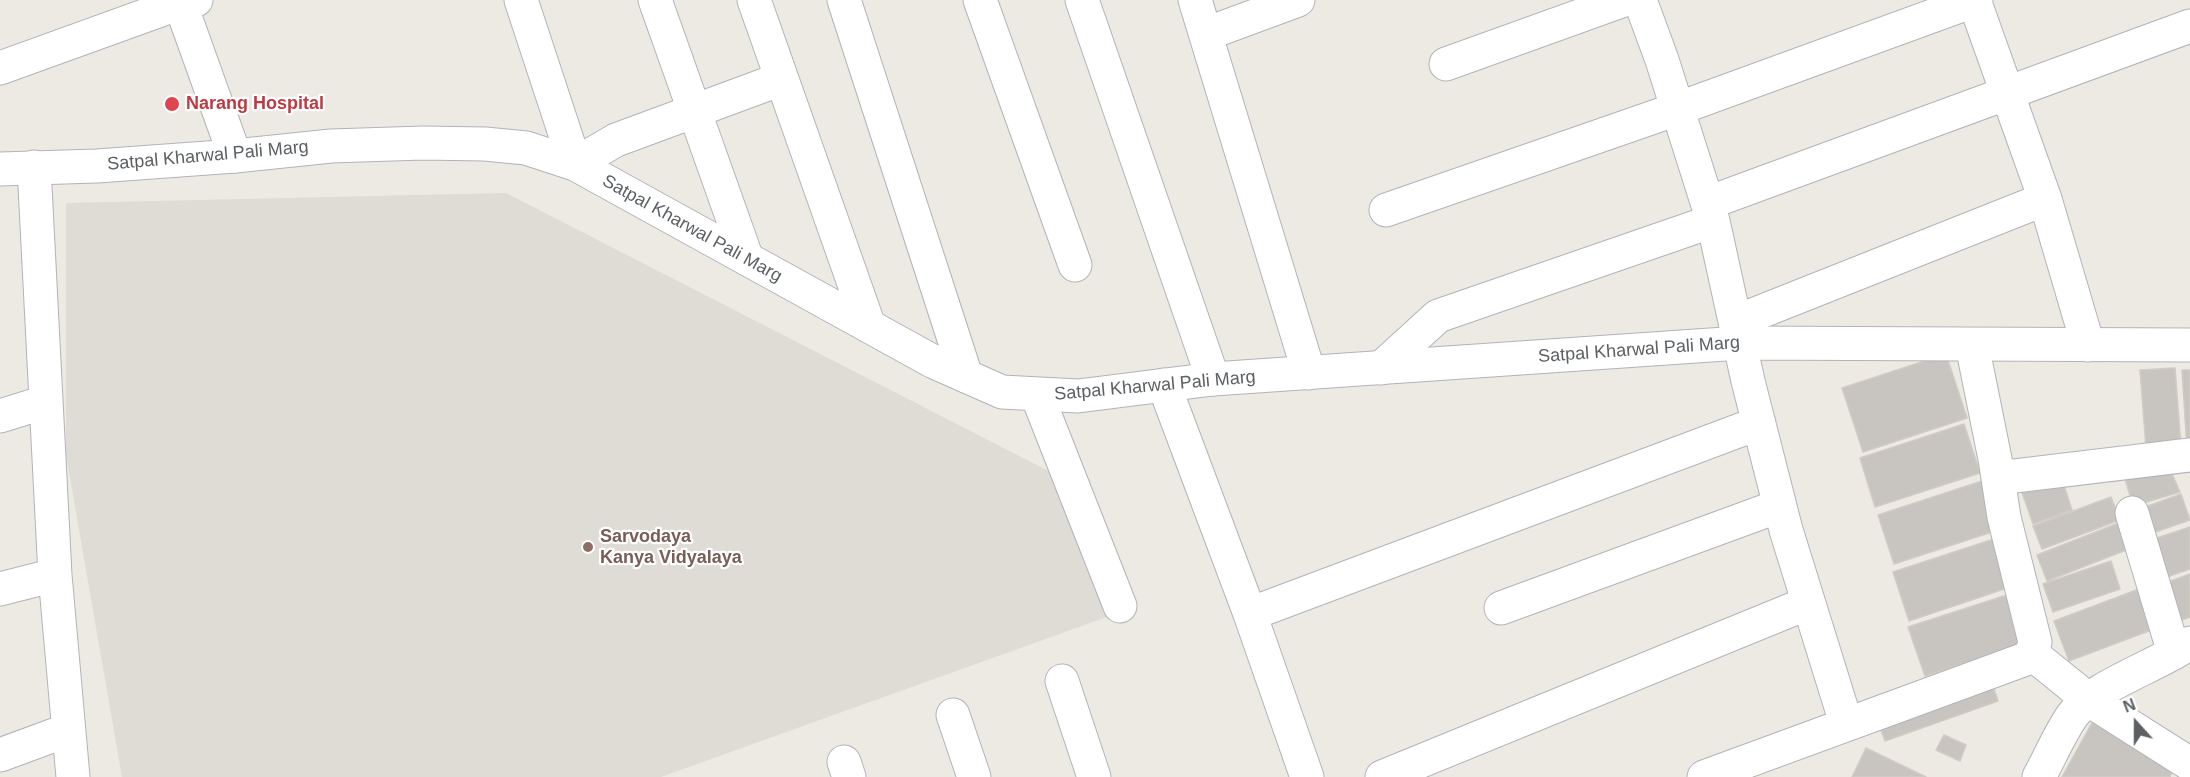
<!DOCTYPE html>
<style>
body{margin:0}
#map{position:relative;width:2190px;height:777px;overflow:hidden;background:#edeae4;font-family:Helvetica,sans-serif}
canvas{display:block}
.north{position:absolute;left:2106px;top:693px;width:60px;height:60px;-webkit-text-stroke:4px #fff;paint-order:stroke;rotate:339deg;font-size:16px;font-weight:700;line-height:24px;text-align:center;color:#5c6063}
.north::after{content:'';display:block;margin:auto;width:21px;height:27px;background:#5c6063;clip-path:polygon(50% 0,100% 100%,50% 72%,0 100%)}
</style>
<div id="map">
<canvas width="2190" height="777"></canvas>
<div class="north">N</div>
</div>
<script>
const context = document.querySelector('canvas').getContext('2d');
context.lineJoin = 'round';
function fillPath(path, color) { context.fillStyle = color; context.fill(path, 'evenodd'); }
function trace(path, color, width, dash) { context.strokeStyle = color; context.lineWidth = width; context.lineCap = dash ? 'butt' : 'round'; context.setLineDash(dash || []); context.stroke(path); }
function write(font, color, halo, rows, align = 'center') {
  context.font = font + ' Helvetica,sans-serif'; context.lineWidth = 4.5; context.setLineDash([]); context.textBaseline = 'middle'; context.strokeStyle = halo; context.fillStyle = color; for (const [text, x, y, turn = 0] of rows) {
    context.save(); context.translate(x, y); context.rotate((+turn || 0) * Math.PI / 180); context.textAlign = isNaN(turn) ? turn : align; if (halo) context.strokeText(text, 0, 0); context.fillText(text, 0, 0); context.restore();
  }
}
fillPath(new Path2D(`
 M506,193L1070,482L1118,613L661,777H122L66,455V203Z`), '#dfdbd5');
const building = new Path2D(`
 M1946,354L1967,418L1863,452L1842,388Z
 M2175,368L2181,446L2146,448L2140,370Z
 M2182,370H2190V449H2187Z
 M1964,424L1980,473L1875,507L1860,458Z
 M2169,467L2180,492L2133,506L2124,475Z
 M2061,476L2072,510L2033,524L2017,478Z
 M1982,481L1998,530L1894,564L1878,515Z
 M2181,494L2190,520L2147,535L2137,510Z
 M2111,497L2120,520L2042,549L2033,526Z
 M2129,519L2139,545L2047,581L2037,555Z
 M2190,527V569L2158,580L2145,542Z
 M1997,538L2013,586L1909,621L1893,572Z
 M2111,561L2120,589L2053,612L2043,584Z
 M2190,574V617L2168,625L2154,587Z
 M2139,589L2154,629L2069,661L2054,621Z
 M2013,593L2029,642L1925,676L1908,627Z
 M1989,674L1998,701L1885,741L1875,714Z
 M2098,712L2173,769L2170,777H2062Z
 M1944,735L1966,745L1960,761L1936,750Z
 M1866,748L1926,777H1852Z`);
fillPath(building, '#c8c5c0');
trace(building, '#d1cbc3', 1.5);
const street = new Path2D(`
 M179,0L235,156
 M521,0L575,164L616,140L781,79
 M655,0L747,259
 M754,0L869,326
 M844,0L966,376
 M980,0L1075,265
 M1082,0L1213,379
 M1195,0L1309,373
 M1640,0L1662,60L1713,221L1748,381L1786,530L1846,723
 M1974,0L2045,199L2088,345
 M1206,34L1298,0
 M1446,64L1624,0
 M0,68L180,3L196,0
 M34,167L55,575L73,777
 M1708,203L2190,26
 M1386,210L1677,109L1976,0
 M1735,322L2045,199
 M1381,368L1438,316L1713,221
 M1164,385L1250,614L1307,777
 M1037,395L1120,606
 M0,416L45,402
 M1998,478L2190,455
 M2132,513L2174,653
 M0,589L55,575
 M1501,608L1779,506
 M1250,614L1759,423
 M2031,653L2089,700L2190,764
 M1062,681L1094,777
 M953,715L974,777
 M0,755L68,730
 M844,762L849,777
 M1382,777L1808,603
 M1704,777L2031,657L2035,642L2004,517L1995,459L1972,345
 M2039,777C2050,757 2059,735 2072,716C2094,685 2158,666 2190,643`);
const secondary = new Path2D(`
 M0,169L97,166L235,156L331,146L423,143L485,144L526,148L575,164L934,362L1002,392L1078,396L1213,379L1740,343L2190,345`);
trace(street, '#b1b4b7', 35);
trace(secondary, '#b0b4b7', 35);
trace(street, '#fff', 33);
trace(secondary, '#fff', 33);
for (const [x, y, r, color] of [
 [172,104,8,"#e0444e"],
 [588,547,6,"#8d6e63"]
]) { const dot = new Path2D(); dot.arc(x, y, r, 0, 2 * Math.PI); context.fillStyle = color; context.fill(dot); trace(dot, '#fff', 2); }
write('bold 18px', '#be3a42', '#fff', [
 ["Narang Hospital",186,104]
], 'left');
write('18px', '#5c6063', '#fff', [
 ["Satpal Kharwal Pali Marg",208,156,-5],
 ["Satpal Kharwal Pali Marg",692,229,29],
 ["Satpal Kharwal Pali Marg",1639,350,-4],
 ["Satpal Kharwal Pali Marg",1155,386,-5]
]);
write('bold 18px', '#785e54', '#fff', [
 ["Sarvodaya",600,537],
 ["Kanya Vidyalaya",600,558]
], 'left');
</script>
